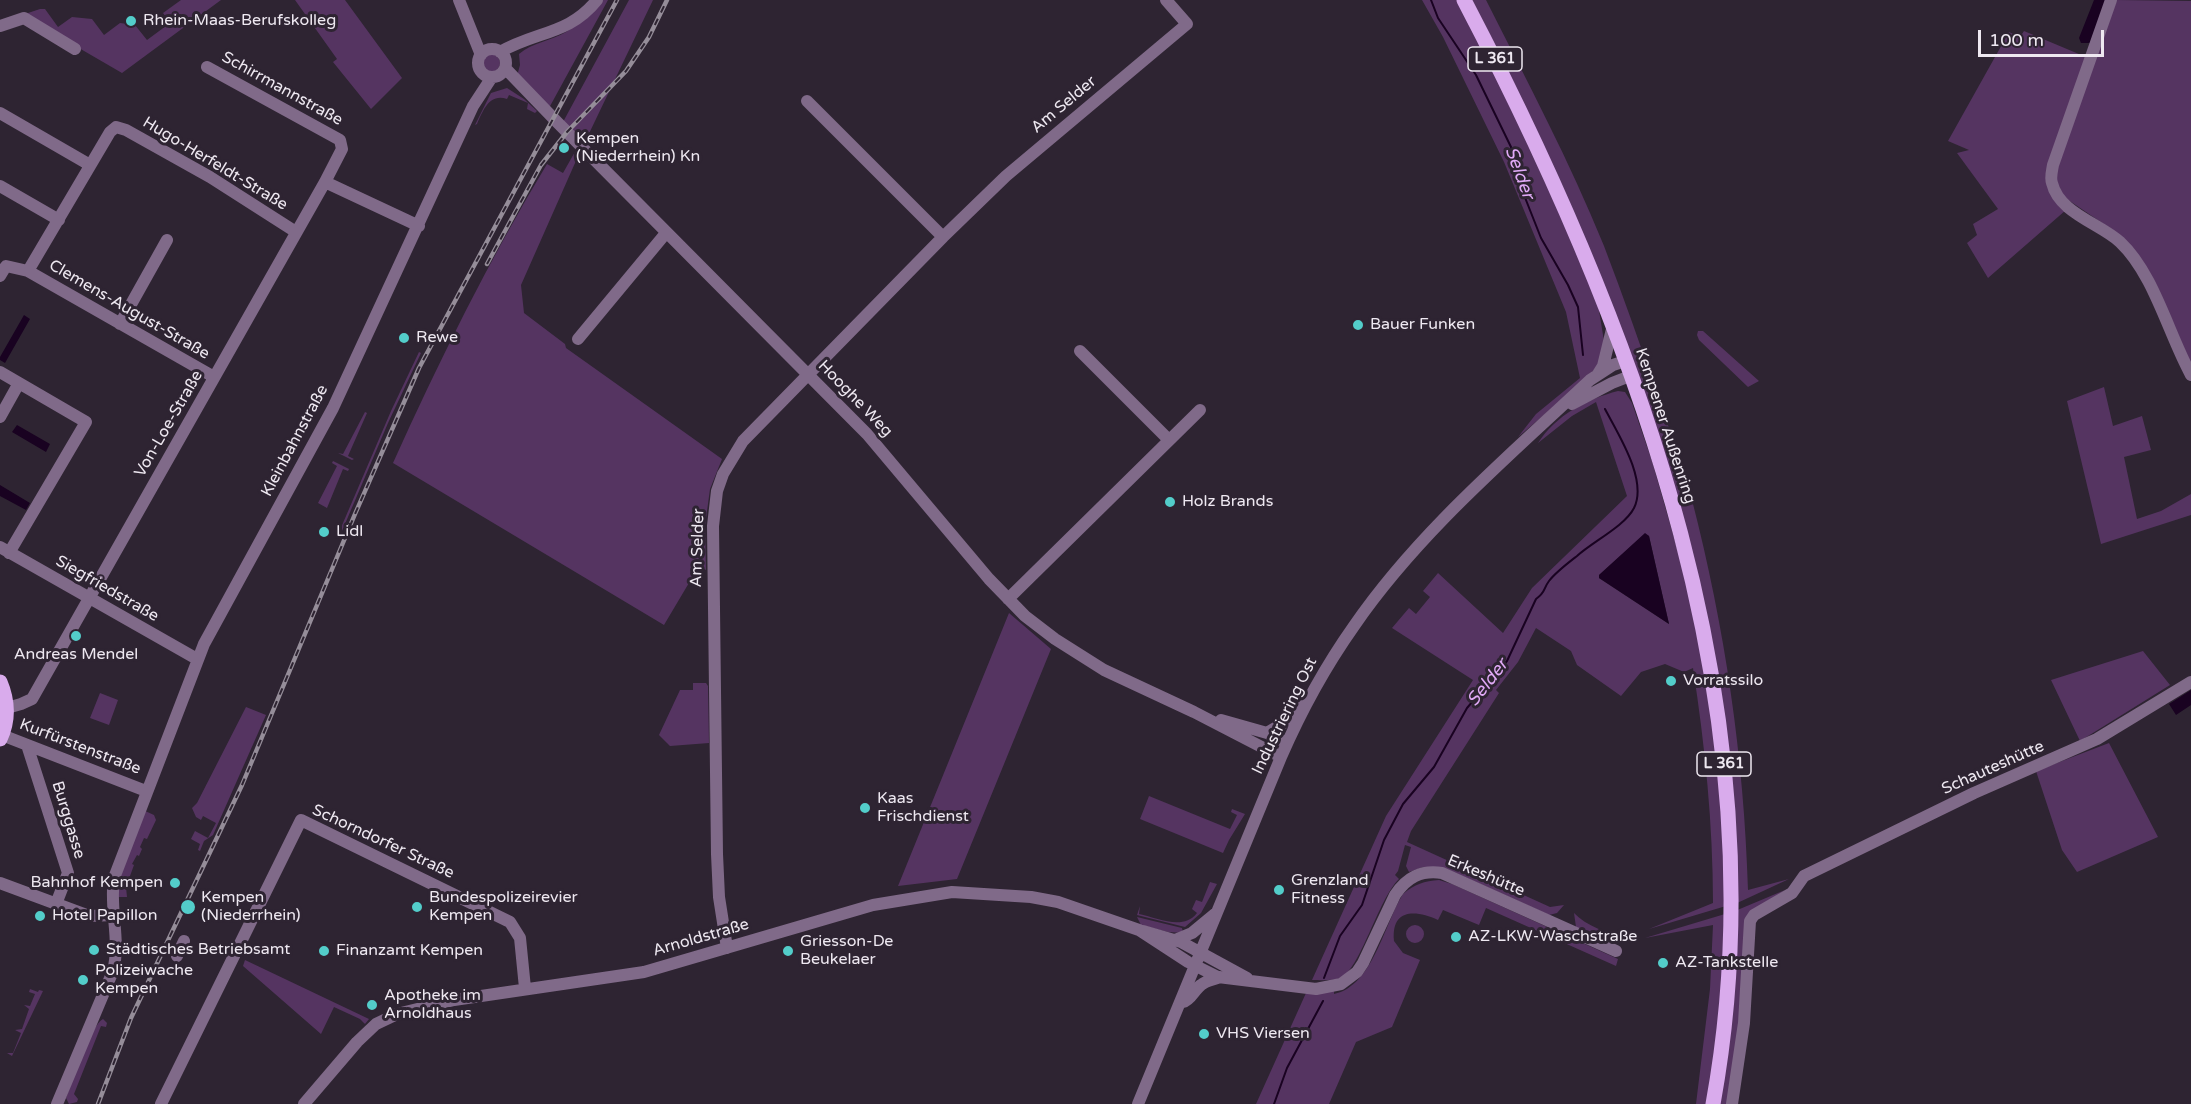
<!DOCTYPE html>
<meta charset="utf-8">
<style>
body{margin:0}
#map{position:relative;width:2191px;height:1104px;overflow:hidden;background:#2e2432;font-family:"Varela Round",sans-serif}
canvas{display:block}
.scale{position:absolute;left:1978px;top:30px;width:126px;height:27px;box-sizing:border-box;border:3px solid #eee8f1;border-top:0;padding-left:8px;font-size:18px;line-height:21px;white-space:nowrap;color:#eee8f1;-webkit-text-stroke:4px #2e2432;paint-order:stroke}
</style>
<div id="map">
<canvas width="2191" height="1104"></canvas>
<div class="scale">100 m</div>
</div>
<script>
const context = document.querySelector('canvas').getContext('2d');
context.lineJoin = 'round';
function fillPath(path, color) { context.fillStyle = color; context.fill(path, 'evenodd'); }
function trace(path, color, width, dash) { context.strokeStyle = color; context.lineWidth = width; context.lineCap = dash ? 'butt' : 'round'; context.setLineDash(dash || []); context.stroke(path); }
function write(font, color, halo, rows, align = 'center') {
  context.font = font + ' "Varela Round",sans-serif'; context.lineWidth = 6; context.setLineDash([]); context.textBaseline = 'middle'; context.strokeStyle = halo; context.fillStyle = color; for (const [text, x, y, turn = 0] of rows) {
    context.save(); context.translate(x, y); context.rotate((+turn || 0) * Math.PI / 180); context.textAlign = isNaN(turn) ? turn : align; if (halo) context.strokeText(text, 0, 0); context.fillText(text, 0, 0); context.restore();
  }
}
fillPath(new Path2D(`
 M181,0H221L122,73L22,15L40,9H45L58,27L72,17L92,19L104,35L120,23L135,25L147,40L170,23L163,13Z
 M295,0H345L402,78L371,109L333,62L337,59Z
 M602,0H608L549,108L517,76L520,65L519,54C533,42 551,41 566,32C580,23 591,12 602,0Z
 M629,0H653L584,144L563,122Z
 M1422,0H1458L1528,136L1595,286L1604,341L1603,360L1583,382L1518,437L1536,414L1580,378L1566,312L1504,162L1443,37Z
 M1469,0H1486C1527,81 1570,162 1604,246C1623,296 1641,346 1658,397C1670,431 1683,465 1692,500C1725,628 1744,757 1748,890L1789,879L1735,904L1724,721L1643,391Z
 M2117,0L2191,1V367L2114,231L2058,193L2056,167L2084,81Z
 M2024,31L2086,57L2050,165L2066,210L1988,278L1967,243L1977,235L1973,224L1998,209L1957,153L1969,150L1948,141L2009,32L2020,37Z
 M482 63a9 9 0 1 1 18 0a9 9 0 1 1-18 0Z
 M507,88L524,99L537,111L535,113L527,109L528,103L509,95L507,99C489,93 483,111 477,124L475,125L491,93Z
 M576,150L579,154L521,285L524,313L565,344L566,348L722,459L710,489L705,526L706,570L699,566L664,625L393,463C439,361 489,260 547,164L563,173Z
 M1698,331H1703L1759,381L1748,387L1699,340L1697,335Z
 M419,352L421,353L388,423L342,531L340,530L391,411Z
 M2104,387L2113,426L2142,416L2151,450L2124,457L2137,519L2161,511L2191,494V515L2101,544L2067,401Z
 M1618,391L1625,392L1632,403L1652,461L1695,611L1721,781L1726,906L1649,929L1713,903C1713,824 1705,746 1693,668L1684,672L1665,664L1641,672L1621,696L1577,665L1571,651L1536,628L1518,662L1496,690L1499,693L1411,831L1407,842L1550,907L1564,905L1557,913L1549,915L1447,869L1423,867L1409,872L1406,866L1411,847L1405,845L1398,871L1395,875L1399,879C1378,899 1360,971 1340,978C1333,981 1320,980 1312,980L1386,816L1473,680L1392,628L1409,608L1416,614L1430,597L1423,591L1438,573L1503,633L1532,588L1627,496L1596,402L1572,416L1538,443C1556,415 1587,399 1618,391ZM1645,534L1649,536L1669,624L1599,578V575Z
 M365,412L367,413L348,456L354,459L352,460L338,453L343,454Z
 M333,461L349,469L348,471L343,469L327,508L318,503L337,466L332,463Z
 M1009,613L1051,649L957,879L898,886Z
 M2143,651L2170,685L2080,741L2051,680Z
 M693,683H706L708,686L709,743L670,746L659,735L680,690H693Z
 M100,693L118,700L109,725L90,718Z
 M246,707L266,715L213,835L204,841L200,851L198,850L200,844L191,839L195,831L208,838L216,823L203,816L201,820L196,817L192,808L197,803Z
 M2109,743L2158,837L2077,872L2062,850L2036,771Z
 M1149,796L1230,829L1237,815L1231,812L1232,809L1245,814L1229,840L1223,853L1140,819Z
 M143,810L154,815L156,820L147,839L144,838L140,847L142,849L139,856L137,855L132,864L134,865L126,887L127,897H117L118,884Z
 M1439,880L1452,884L1618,959L1616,966L1486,908L1479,925L1443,910L1438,920C1416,910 1391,908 1394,941L1403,953L1420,960L1392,1027L1356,1042L1329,1104H1256L1306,993L1334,991V994C1373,986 1384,924 1403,894C1415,884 1424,881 1439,880Z
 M1210,882L1217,884L1201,913L1185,927L1137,915L1140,906L1139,914C1158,918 1183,931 1197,913L1192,909L1196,900L1202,902Z
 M1785,890L1750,913L1745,979L1730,1104H1718L1735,911Z
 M1574,913C1586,926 1608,933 1624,937L1608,942L1576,927Z
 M1725,914L1723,980L1709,1104H1696L1710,989L1713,925L1645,938Z
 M1137,917L1182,928L1183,933L1168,932L1141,925Z
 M1406 934a9 9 0 1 1 18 0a9 9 0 1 1-18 0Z
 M245,960L369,1019L365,1024L360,1019L334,1007L321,1034L243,966Z
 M30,989L38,992L39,990L43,991L12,1056L7,1053H13L21,1033L15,1030L22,1029L29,1009L24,1005L30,1006L35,994L29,992Z
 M103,1019L107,1023L106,1027L101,1026L74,1094L78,1099L77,1102L69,1104L66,1098C72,1082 90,1026 103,1019Z`), '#553461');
fillPath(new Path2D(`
 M2094,0H2106L2090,43H2081L2079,38Z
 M24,315L30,319L5,363L0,360V357Z
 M17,425L50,444L46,452L12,432Z
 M0,485L30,503L26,510L0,496Z
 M1645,533L1649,536L1669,624L1599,578V575Z
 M2191,690V705L2176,715L2169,704Z`), '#190221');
trace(new Path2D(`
 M1431,0L1438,18L1476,75L1511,147L1524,195L1541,238L1568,285L1578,307L1583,355
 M1324,978L1340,936L1362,905L1384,840L1403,804L1434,767L1467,708L1507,661L1536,599C1546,592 1543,589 1549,581C1556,572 1568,563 1577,556C1592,542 1625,526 1634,508C1648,480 1618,434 1605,409
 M1274,1104L1287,1068L1323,1001`), '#190221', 2);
trace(new Path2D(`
 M459,0L481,55
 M2111,0L2053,165C2052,171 2050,178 2052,183C2059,213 2099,223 2120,242C2154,274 2168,333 2191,375
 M0,26L24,18L75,49
 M478 63a14 14 0 1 1 28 0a14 14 0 1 1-28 0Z
 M500,52C536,31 569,35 597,0
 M505,68L557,122L867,434L989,579L1025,616L1055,639L1104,670L1194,712L1281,757
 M807,101L943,237
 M0,113L90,165
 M325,182L419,226
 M0,186L59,220
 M28,271L214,377
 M0,276L6,266L28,271L110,132L116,127L126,130L210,177L296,232
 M120,324L167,240
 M578,339L666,233
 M1080,351L1169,440
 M0,372L86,422L9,553
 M1598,374L1603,366L1613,325
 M1572,404L1612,383L1630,376
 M0,417L19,383
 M0,547L197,659
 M1008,599L1200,410
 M7,708L21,704L32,699L325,182L342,149L340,140L207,67
 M1221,720L1267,733L1287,743
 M1267,733L1282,724L1302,706
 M2,735L146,791
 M27,745L68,873L56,904
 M0,883L89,916L113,915
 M1143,931L1181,942L1247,978
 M1175,940L1192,933L1215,914
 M727,948L719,897L717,854L713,526L717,491L723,474L743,441L943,237L1006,176L1187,24L1166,0
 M177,956L184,941
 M1183,1002C1191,1000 1194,990 1201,985C1207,980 1214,980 1220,977
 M57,1104L113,971C121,940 109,909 114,878L204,644L333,408L473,106L492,77
 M161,1104L301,820L510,922L520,938L525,988
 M304,1104L357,1042L376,1024L397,1014L454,1000L644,972L873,905L952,892L1031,897L1058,902L1139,930L1188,962L1218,977L1316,989L1341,984L1357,972L1363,963L1395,895C1407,877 1421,870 1442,873L1616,951
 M1138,1104L1281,757C1301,711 1325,667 1354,626C1418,533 1508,457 1590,380L1613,365L1625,361
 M1732,1104L1744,1023L1750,921L1754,915L1792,893L1804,876L1974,793L2097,739L2191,682`), '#806a89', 12);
trace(new Path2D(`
 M1464,0C1640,336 1783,720 1713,1104
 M0,682C8,701 9,720 0,739`), '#d9abec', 15);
const rail = new Path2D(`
 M487,264L541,165L567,132L626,71L649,37L667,0
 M98,1104L131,1018L242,785L355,514L419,368L617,0`);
trace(rail, '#958d99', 4.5);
trace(rail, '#2e2432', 2, [7]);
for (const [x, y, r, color] of [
 [131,21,6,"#53cdca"],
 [564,148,6,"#53cdca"],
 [1358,325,6,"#53cdca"],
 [404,338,6,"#53cdca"],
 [1170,502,6,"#53cdca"],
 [324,532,6,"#53cdca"],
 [76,636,6,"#53cdca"],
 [1671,681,6,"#53cdca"],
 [865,808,6,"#53cdca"],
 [175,883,6,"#53cdca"],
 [1279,890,6,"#53cdca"],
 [188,907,8,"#53cdca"],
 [417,907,6,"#53cdca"],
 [40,916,6,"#53cdca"],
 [1456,937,6,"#53cdca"],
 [94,950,6,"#53cdca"],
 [324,951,6,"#53cdca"],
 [788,951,6,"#53cdca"],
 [1663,963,6,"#53cdca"],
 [83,980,6,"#53cdca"],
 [372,1005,6,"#53cdca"],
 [1204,1034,6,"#53cdca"]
]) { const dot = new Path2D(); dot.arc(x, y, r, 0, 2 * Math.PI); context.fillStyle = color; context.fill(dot); trace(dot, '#2e2432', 2); }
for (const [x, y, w] of [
 [1495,59,54],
 [1724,764,54]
]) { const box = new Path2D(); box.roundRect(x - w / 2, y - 12, w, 24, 4.5); context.fillStyle = '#2e2432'; context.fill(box); trace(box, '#eee8f1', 1.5); }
write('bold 15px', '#eee8f1', null, [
 ["L 361",1495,59],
 ["L 361",1724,764]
]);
write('16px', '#eee8f1', '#2e2432', [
 ["Rhein-Maas-Berufskolleg",143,21],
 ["Kempen",576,139],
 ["(Niederrhein) Kn",576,157],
 ["Bauer Funken",1370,325],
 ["Rewe",416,338],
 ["Holz Brands",1182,502],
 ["Lidl",336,532],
 ["Andreas Mendel",76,655,"center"],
 ["Vorratssilo",1683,681],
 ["Kaas",877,799],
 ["Frischdienst",877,817],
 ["Grenzland",1291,881],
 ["Fitness",1291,899],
 ["Bahnhof Kempen",163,883,"right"],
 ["Kempen",201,898],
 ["(Niederrhein)",201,916],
 ["Bundespolizeirevier",429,898],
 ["Kempen",429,916],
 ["Hotel Papillon",52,916],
 ["AZ-LKW-Waschstraße",1468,937],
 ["Griesson-De",800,942],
 ["Beukelaer",800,960],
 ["Städtisches Betriebsamt",106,950],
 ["Finanzamt Kempen",336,951],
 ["AZ-Tankstelle",1675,963],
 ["Polizeiwache",95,971],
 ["Kempen",95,989],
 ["Apotheke im",384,996],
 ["Arnoldhaus",384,1014],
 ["VHS Viersen",1216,1034]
], 'left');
write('16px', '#eee8f1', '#2e2432', [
 ["Schirrmannstraße",282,89,29],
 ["Am Selder",1064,105,-40],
 ["Hugo-Herfeldt-Straße",215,164,31],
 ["Clemens-August-Straße",129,310,30],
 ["Hooghe Weg",855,399,46],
 ["Von-Loe-Straße",169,424,-60],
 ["Kempener Außenring",1665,426,72],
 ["Kleinbahnstraße",295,441,-62],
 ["Am Selder",698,548,-88],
 ["Siegfriedstraße",107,589,30],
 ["Industriering Ost",1285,716,-64],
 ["Kurfürstenstraße",80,747,21],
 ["Schauteshütte",1993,768,-24],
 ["Burggasse",68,820,73],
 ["Schorndorfer Straße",383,842,25],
 ["Erkeshütte",1486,876,23],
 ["Arnoldstraße",701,938,-16]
]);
write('italic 18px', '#e0a9f6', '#2e2432', [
 ["Selder",1519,173,70],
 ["Selder",1488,683,-52]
]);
</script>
